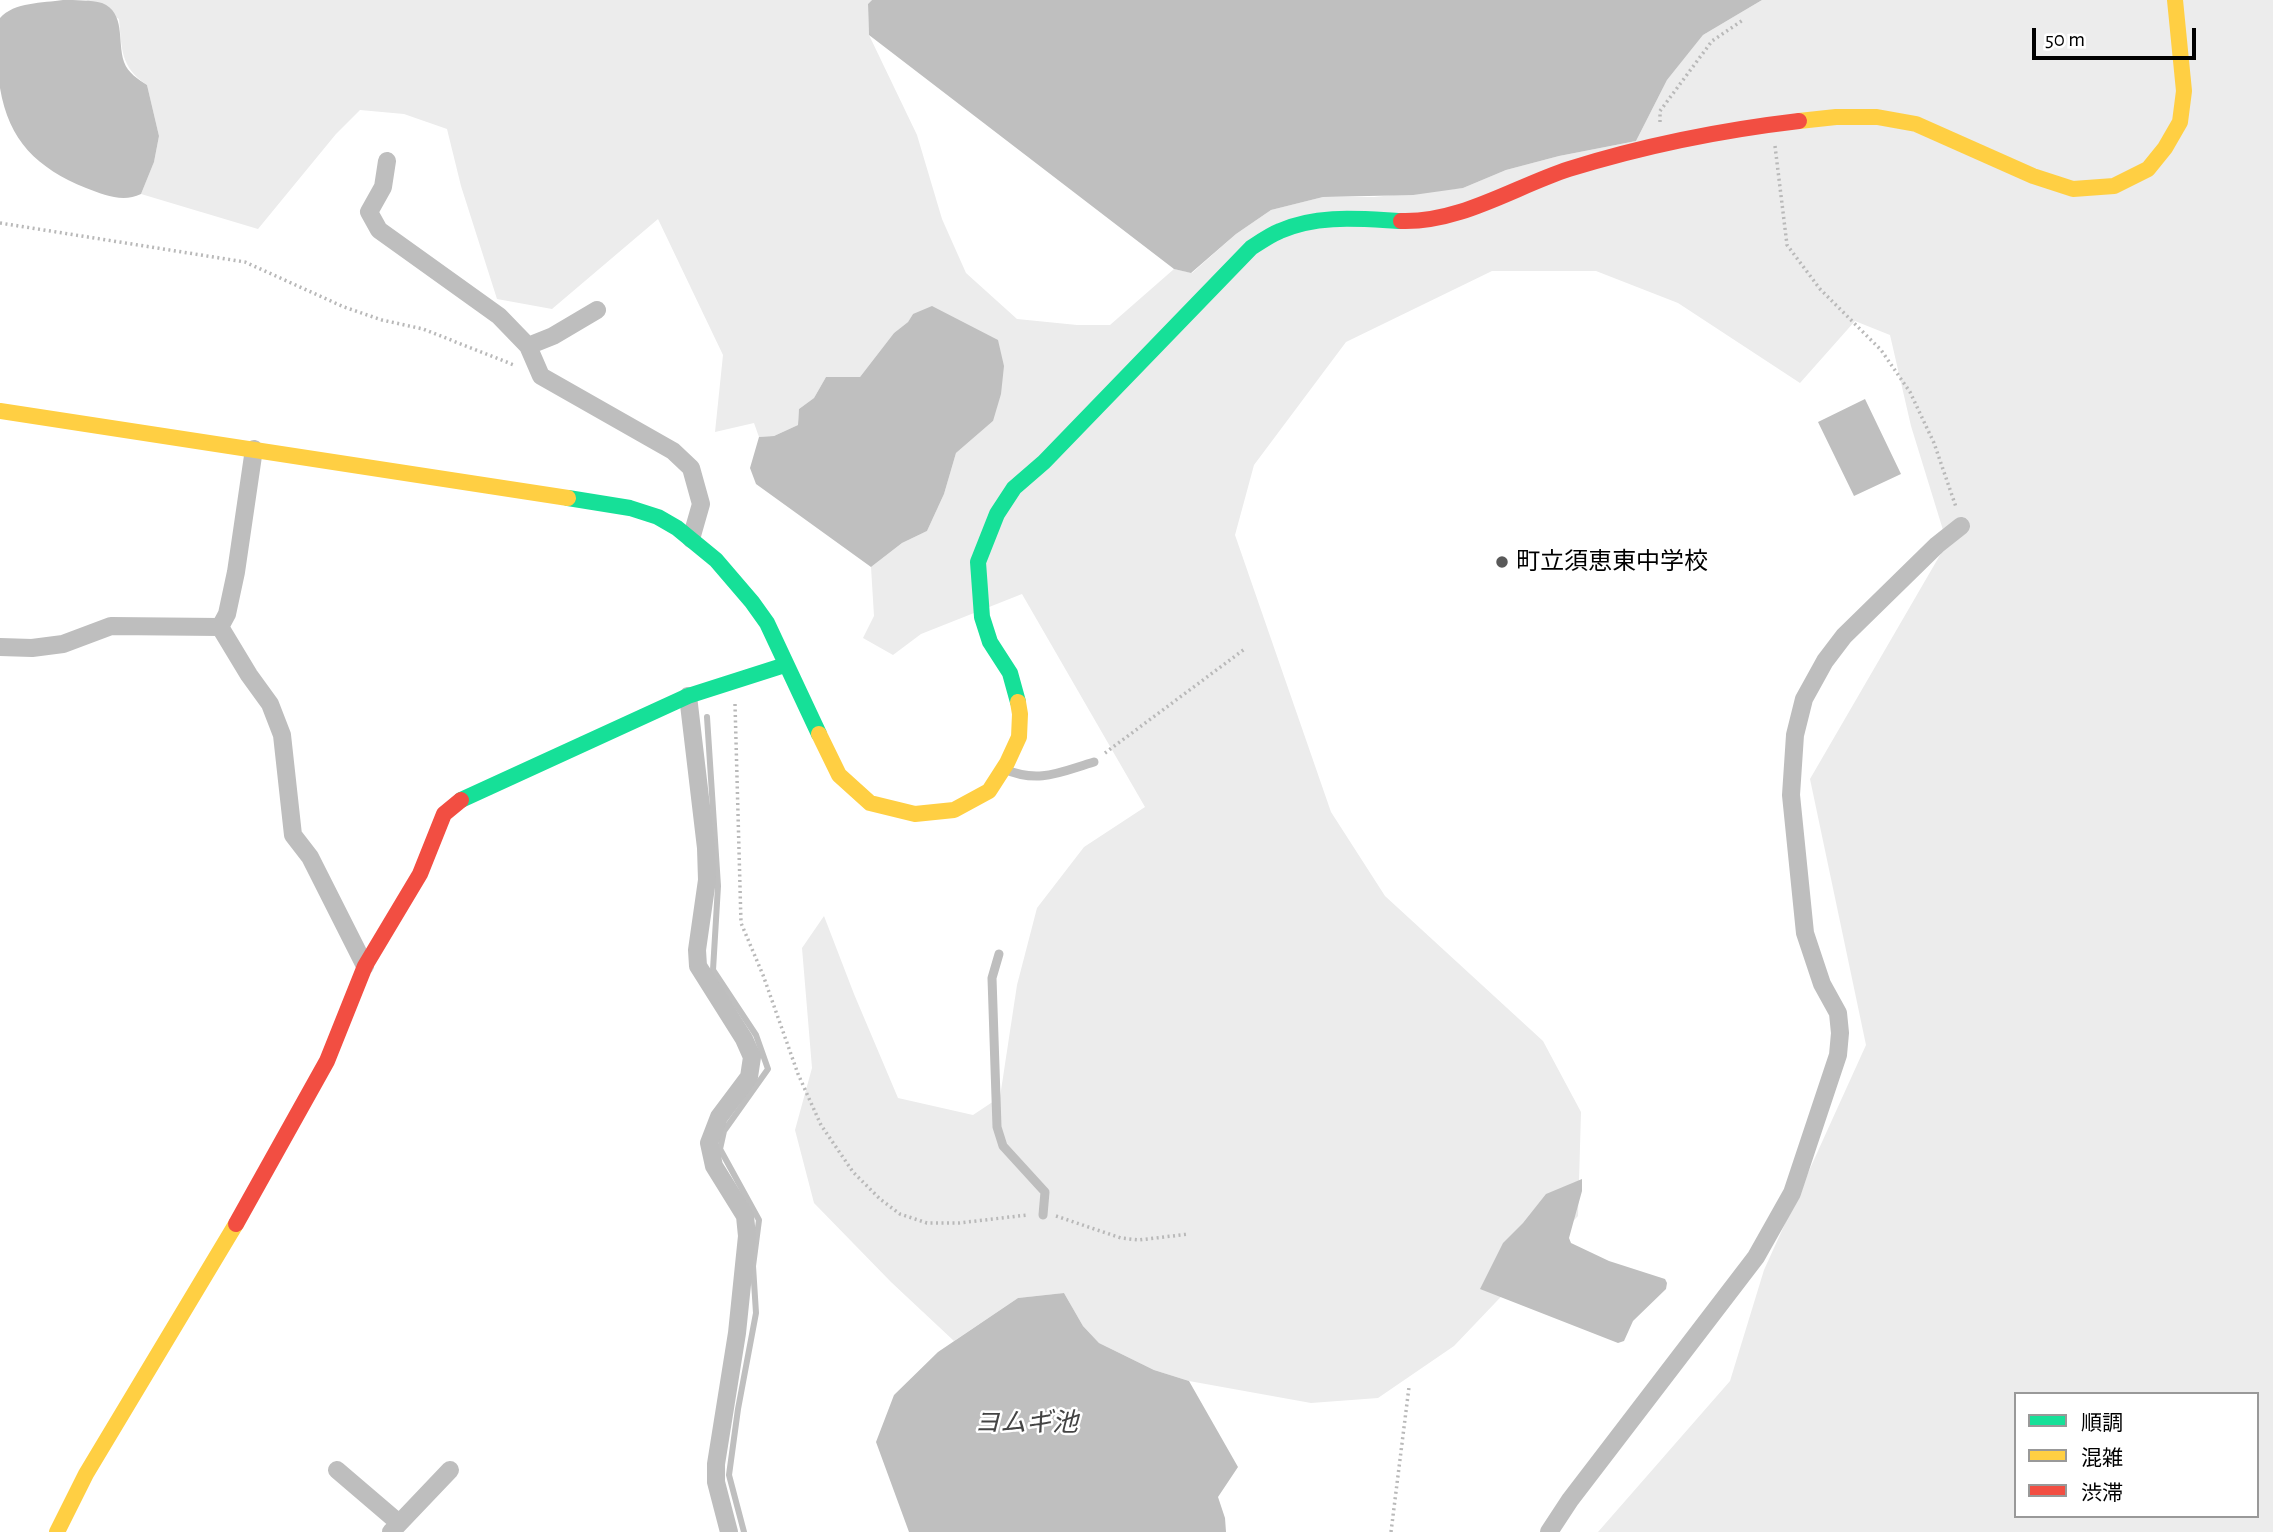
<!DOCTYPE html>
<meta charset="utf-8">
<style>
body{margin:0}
#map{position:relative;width:2273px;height:1532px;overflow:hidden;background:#fff;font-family:"Alegreya Sans","Noto Sans JP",sans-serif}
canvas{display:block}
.legend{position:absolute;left:2014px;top:1392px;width:245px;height:126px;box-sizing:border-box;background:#fff;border:2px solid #999;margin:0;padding:9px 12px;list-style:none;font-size:21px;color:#000}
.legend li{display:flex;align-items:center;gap:14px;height:35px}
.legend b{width:35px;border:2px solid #999}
.scale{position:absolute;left:2032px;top:28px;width:164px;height:32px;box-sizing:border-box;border:4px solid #000;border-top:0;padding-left:9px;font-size:21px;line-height:24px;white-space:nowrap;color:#000;-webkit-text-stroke:5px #fff;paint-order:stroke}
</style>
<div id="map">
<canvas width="2273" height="1532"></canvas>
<ul class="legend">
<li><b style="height:9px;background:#16e098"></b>順調</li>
<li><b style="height:9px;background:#ffcf43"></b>混雑</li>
<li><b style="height:9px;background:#f24e42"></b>渋滞</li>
</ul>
<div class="scale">50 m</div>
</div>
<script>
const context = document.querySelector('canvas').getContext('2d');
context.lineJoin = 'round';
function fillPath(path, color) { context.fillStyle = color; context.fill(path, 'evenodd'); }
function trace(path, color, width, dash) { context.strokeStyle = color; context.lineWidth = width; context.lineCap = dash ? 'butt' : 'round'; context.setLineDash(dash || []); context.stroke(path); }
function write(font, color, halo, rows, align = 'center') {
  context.font = font + ' "Alegreya Sans","Noto Sans JP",sans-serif'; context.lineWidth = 5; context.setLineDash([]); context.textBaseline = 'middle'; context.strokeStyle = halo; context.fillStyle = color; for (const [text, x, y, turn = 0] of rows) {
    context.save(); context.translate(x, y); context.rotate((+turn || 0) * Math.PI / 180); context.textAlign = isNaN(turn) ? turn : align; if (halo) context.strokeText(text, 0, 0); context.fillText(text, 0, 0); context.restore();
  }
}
fillPath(new Path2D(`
 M86,0H872L868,4L869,35L917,135L942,219L966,273L1017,319L1077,325H1110L1174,269L1192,273L1236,234L1271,210L1323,197H1374L1463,188L1506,170L1559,156L1636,141L1667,80L1703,35L1762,0H2273V1532H1598L1730,1381L1764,1270L1866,1045L1810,779L1947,543L1911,426L1890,335L1855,321L1800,383L1678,303L1596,271H1492L1346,342L1254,465L1235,535L1331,812L1385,896L1543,1041L1581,1112L1578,1216L1454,1346L1378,1398L1311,1403L1189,1381L1154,1370L1099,1343L1083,1326L1064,1293L1018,1298L954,1341L891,1282L814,1203L795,1130L812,1068L802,948L824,916L854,994L898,1098L973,1115L1000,1097L1017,985L1037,908L1084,847L1145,807L1022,594L921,634L893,655L863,638L874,616L871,567L902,543L927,531L944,494L956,453L993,421L913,314L908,322L894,333L860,377H826L814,398L799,409L798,425L774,436L759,437L754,423L715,432L723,355L658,219L552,309L497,299L461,186L447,129L404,114L360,110L336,134L258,229L141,194L154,162L159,136L147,85C120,67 122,49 119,19ZM2016,1394H2257V1516H2016Z`), '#ececec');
fillPath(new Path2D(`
 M63,0C75,0 91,0 102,3C126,13 117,41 124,62C128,73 138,79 147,85L159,136L154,162L141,194C123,203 104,195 86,188C37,168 9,141 0,88C0,66 0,41 0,18C14,2 43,3 63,0Z
 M872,0H1762L1703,35L1667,80L1636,141L1559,156L1506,170L1463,188L1413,195L1323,197L1271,210L1236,234L1191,273L1174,269L869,35L868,4Z
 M932,306L998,340L1004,366L1001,394L993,421L956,453L944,494L927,531L902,543L871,567L756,484L750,468L759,437L774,436L798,425L799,409L814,398L826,377H860L894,333L908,322L913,314Z
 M1865,399L1901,474L1854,496L1818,422Z
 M1582,1179V1191L1569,1238L1571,1243L1609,1261L1665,1279L1667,1283L1666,1289L1633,1321L1624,1341L1618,1343L1480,1289L1503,1243L1523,1223L1546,1194Z
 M1064,1293L1083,1326L1099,1343L1154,1370L1189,1381L1238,1467L1218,1497L1225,1518L1226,1532H909L876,1442L894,1395L938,1352L1018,1298Z`), '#bfbfbf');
trace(new Path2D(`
 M707,717L718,886L713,970L756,1035L768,1069L724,1131L720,1149L759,1220L753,1266L756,1313L738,1409L729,1475L744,1532`), '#bfbfbf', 6);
trace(new Path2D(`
 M1660,122V111L1712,41L1743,20
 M1775,146L1787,245L1820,289L1881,350L1910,392L1934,443L1956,507
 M0,223L245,262L344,307L382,320L423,329L514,365
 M735,704L741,923L763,975L798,1074L821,1125L853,1172L880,1199L900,1214L927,1223H959L1027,1215
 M1105,753L1246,648
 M1056,1216L1121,1238L1139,1240L1189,1234
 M1391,1532L1409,1387`), '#b9b9b9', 3.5, [2, 3.5]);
trace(new Path2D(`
 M1004,769C1039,784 1060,772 1094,762
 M999,954L992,978L997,1127L1003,1146L1045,1192L1043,1215`), '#bebebe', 9);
trace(new Path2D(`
 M387,161L383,187L369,212L379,230L499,316L528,346L541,376L673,451L691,468L701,504L691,539
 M528,346L553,336L597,310
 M220,627L249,675L270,704L282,735L293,835L310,857L365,966
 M0,647L32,648L63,644L111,626L220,627L227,614L236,572L254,449
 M688,696L706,848L707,880L697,950L698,966L744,1039L752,1057L749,1077L719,1117L709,1143L714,1166L745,1216L747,1236L737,1333L716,1464V1482L729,1532
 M337,1470L399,1523
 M391,1532L450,1470
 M1549,1532L1570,1500L1756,1257L1792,1193L1838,1055L1840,1033L1838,1013L1822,984L1805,933L1791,795L1795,735L1804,699L1825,661L1844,636L1937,545L1961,526`), '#bebebe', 18);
trace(new Path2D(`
 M568,498L630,508L658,517L677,528L716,560L752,602L767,623L819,734
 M1018,702L1010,673L990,642L982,617L978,562L997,514L1014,488L1044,462L1251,248C1260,242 1270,235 1280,231C1318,214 1361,219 1401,221
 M461,800L688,696L785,665`), '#16e098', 16);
trace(new Path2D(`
 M1799,121L1836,117H1877L1916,124L2033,176L2073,189L2114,186L2148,169L2165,148L2180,122L2184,91L2175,0
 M0,411L568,498
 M819,734L839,775L870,803L915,814L954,810L989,791L1007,763L1019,737L1020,714L1018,702
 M57,1532L86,1474L236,1224`), '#ffcf43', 16);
trace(new Path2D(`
 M1401,221C1460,223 1514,187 1569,169C1643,146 1722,130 1799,121
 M236,1224L327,1061L365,966L420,874L444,814L461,800`), '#f24e42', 16);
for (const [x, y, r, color] of [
 [1502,562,7,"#595959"]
]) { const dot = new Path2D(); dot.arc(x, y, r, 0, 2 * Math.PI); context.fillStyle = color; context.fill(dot); trace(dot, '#fff', 2.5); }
write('24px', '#000', '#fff', [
 ["町立須恵東中学校",1516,562]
], 'left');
write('italic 26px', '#444', '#fff', [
 ["ヨムギ池",1026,1423]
]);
</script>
